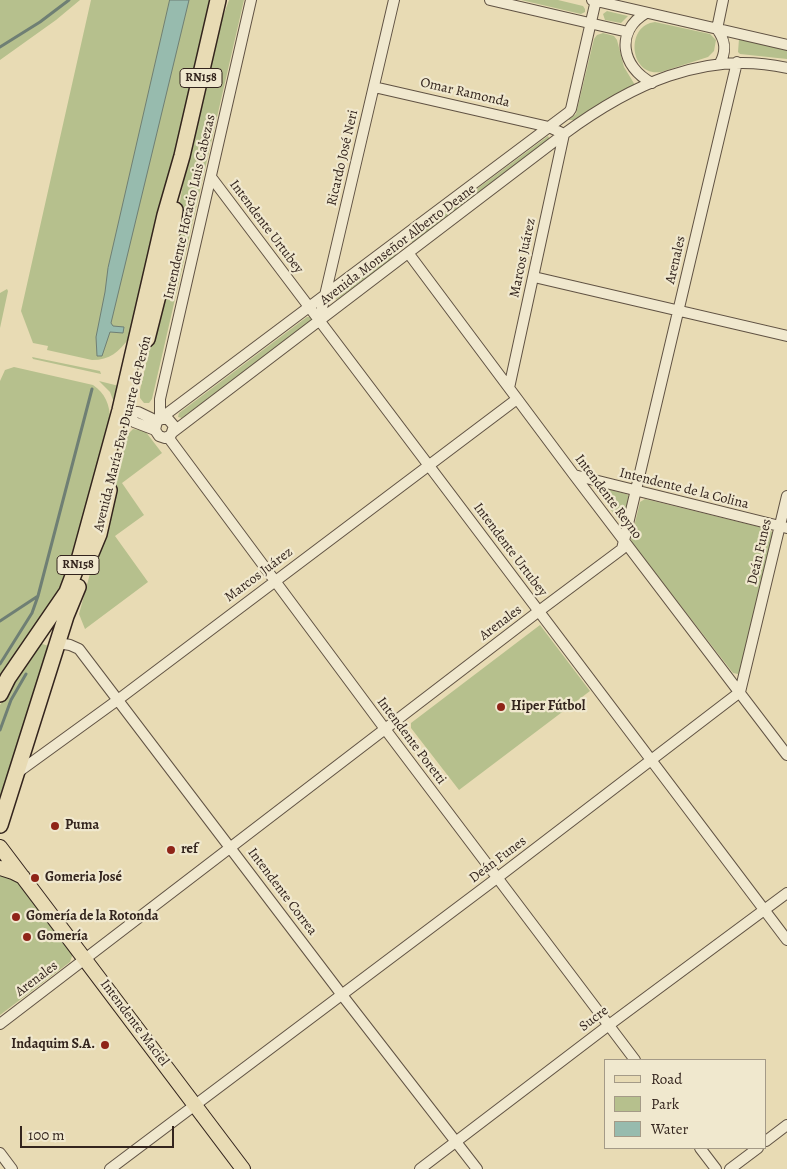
<!DOCTYPE html>
<meta charset="utf-8">
<style>
body{margin:0}
#map{position:relative;width:787px;height:1169px;overflow:hidden;background:#e8dbb4;font-family:Alegreya,serif}
canvas{display:block}
.legend{position:absolute;left:604px;top:1059px;width:162px;height:90px;box-sizing:border-box;background:#f0e8ce;border:1px solid #a49a87;margin:0;padding:6px 9px;list-style:none;font-size:15px;color:#33241d}
.legend li{display:flex;align-items:center;gap:10px;height:25px}
.legend b{width:25px;border:1px solid #a49a87}
.scale{position:absolute;left:20px;top:1126px;width:154px;height:22px;box-sizing:border-box;border:2px solid #33241d;border-top:0;padding-left:6px;font-size:15px;line-height:18px;white-space:nowrap;color:#33241d;-webkit-text-stroke:4px #f0e8ce;paint-order:stroke}
</style>
<div id="map">
<canvas width="787" height="1169"></canvas>
<ul class="legend">
<li><b style="height:6px;background:#e8dbb4"></b>Road</li>
<li><b style="height:14px;background:#b6c08d"></b>Park</li>
<li><b style="height:14px;background:#97bbae"></b>Water</li>
</ul>
<div class="scale">100 m</div>
</div>
<script>
const context = document.querySelector('canvas').getContext('2d');
context.lineJoin = 'round';
function fillPath(path, color) { context.fillStyle = color; context.fill(path, 'evenodd'); }
function trace(path, color, width, dash) { context.strokeStyle = color; context.lineWidth = width; context.lineCap = dash ? 'butt' : 'round'; context.setLineDash(dash || []); context.stroke(path); }
function write(font, color, halo, rows, align = 'center') {
  context.font = font + ' Alegreya,serif'; context.lineWidth = 4.5; context.setLineDash([]); context.textBaseline = 'middle'; context.strokeStyle = halo; context.fillStyle = color; for (const [text, x, y, turn = 0] of rows) {
    context.save(); context.translate(x, y); context.rotate((+turn || 0) * Math.PI / 180); context.textAlign = isNaN(turn) ? turn : align; if (halo) context.strokeText(text, 0, 0); context.fillText(text, 0, 0); context.restore();
  }
}
fillPath(new Path2D(`
 M0,0H80L56,20L0,60Z
 M91,0H213L129,338C119,352 110,360 92,360L47,350L48,346L33,343L21,311Z
 M229,0H244L152,399L149,403H144L140,398V390L172,249L186,166L213,44Z
 M521,0H558L583,6L585,9V12L581,14Z
 M607,11L628,16L621,23L605,20L603,14Z
 M655,22L710,34L716,40L714,51L708,57L661,72C629,77 625,25 655,22Z
 M603,33L614,36L617,40L624,67L635,85L575,120H568L576,114L594,39L597,35Z
 M739,39L787,50V59L740,54L738,52Z
 M548,136L550,139L415,242H412L411,238Z
 M393,252L396,253V256L336,300L337,294Z
 M7,289L8,291L0,328V293Z
 M307,317H311V321L182,418L178,417L179,413Z
 M32,357L100,371L101,374L33,359Z
 M14,367L93,385C105,393 110,405 110,419L70,575L0,681V381L5,370Z
 M99,381L119,386L115,405L110,392Z
 M133,429L145,431L162,453L122,483L144,515L115,536L148,582L85,629L79,614L128,434Z
 M603,488L626,494L629,496L623,521L618,520L599,493L600,489Z
 M645,499L768,529L772,532V536L740,672L738,674L733,673L632,543L631,539L640,502Z
 M540,625L590,691L459,790L411,728V723Z
 M39,643L49,646L48,651L13,761L0,797V705Z
 M0,875L20,882L73,953L70,962L0,1015Z`), '#b6c08d');
const water = new Path2D(`
 M170,0H189L111,323L113,326L124,327L123,333L110,332L102,356H97L96,337L105,292L108,268Z`);
fillPath(water, '#97bbae');
trace(water, '#6f7f74', 1);
trace(new Path2D(`
 M0,47L40,22L69,0
 M0,621L38,596
 M0,664L32,613L38,596L92,389
 M0,730L11,700L26,674`), '#6f7f74', 3);
const minor = new Path2D(`
 M490,0L628,32
 M592,0L787,45
 M646,13C615,31 621,67 652,83
 M720,63C727,50 725,40 717,29L723,0
 M374,87L549,127L564,134L509,388
 M211,177L787,940
 M409,254L574,475L787,755
 M534,277L787,336
 M319,321L394,0
 M129,412L134,422L155,430
 M129,412H138L157,421
 M162,419H168L174,426L171,435L165,438L159,436L155,430L157,421L569,112L571,109L596,0
 M160,420V399L251,0
 M173,432L564,134C629,86 704,49 787,68
 M168,437L385,729L635,1060
 M574,475L787,528
 M58,643L70,645L79,649L342,995L477,1169
 M17,773L119,699L517,399
 M0,1024L539,611L622,549L737,62
 M766,1141L787,1125
 M700,1148L716,1169
 M0,1153L12,1169
 M110,1169L497,878L740,692L787,496
 M420,1169L609,1025L787,893
 M730,1169L758,1148`);
const major = new Path2D(`
 M0,847L243,1169
 M0,868L13,872L23,877`);
const highway = new Path2D(`
 M147,339L169,252L175,210
 M89,558L99,534L109,490
 M0,694L8,678L67,592L79,560L120,410L165,215L182,156L218,0
 M0,825L66,616L78,587`);
trace(minor, '#605243', 12);
trace(major, '#33241d', 16);
trace(highway, '#33241d', 18);
trace(minor, '#f0e8ce', 10);
trace(major, '#e8dbb4', 14);
trace(highway, '#e8dbb4', 15);
for (const [x, y, r, color] of [
 [501,707,5,"#8f2418"],
 [55,826,5,"#8f2418"],
 [171,850,5,"#8f2418"],
 [35,878,5,"#8f2418"],
 [16,917,5,"#8f2418"],
 [27,937,5,"#8f2418"],
 [105,1045,5,"#8f2418"]
]) { const dot = new Path2D(); dot.arc(x, y, r, 0, 2 * Math.PI); context.fillStyle = color; context.fill(dot); trace(dot, '#f0e8ce', 2); }
for (const [x, y, w] of [
 [201,78,42],
 [78,565,42]
]) { const box = new Path2D(); box.roundRect(x - w / 2, y - 9.5, w, 19, 4); context.fillStyle = '#f0e8ce'; context.fill(box); trace(box, '#33241d', 1); }
write('bold 12px', '#33241d', null, [
 ["RN158",201,78],
 ["RN158",78,565]
]);
write('14px', '#33241d', '#f0e8ce', [
 ["Omar Ramonda",465,93,13],
 ["Ricardo José Neri",343,158,-77],
 ["Intendente Horacio Luis Cabezas",190,207,-77],
 ["Intendente Urtubey",266,227,53],
 ["Avenida Monseñor Alberto Deane",398,245,-37],
 ["Marcos Juárez",523,258,-78],
 ["Arenales",676,260,-77],
 ["Avenida María Eva Duarte de Perón",123,434,-76],
 ["Intendente de la Colina",684,489,14],
 ["Intendente Reyno",608,497,53],
 ["Intendente Urtubey",510,550,53],
 ["Deán Funes",760,552,-77],
 ["Marcos Juárez",259,575,-37],
 ["Arenales",501,623,-37],
 ["Intendente Poretti",411,741,53],
 ["Deán Funes",498,860,-37],
 ["Intendente Correa",282,892,53],
 ["Arenales",37,979,-37],
 ["Sucre",594,1019,-37],
 ["Intendente Maciel",134,1023,53]
]);
write('bold 14px', '#33241d', '#f0e8ce', [
 ["Hiper Fútbol",511,707],
 ["Puma",65,826],
 ["ref",181,850],
 ["Gomeria José",45,878],
 ["Gomería de la Rotonda",26,917],
 ["Gomería",37,937],
 ["Indaquim S.A.",95,1045,"right"]
], 'left');
</script>
